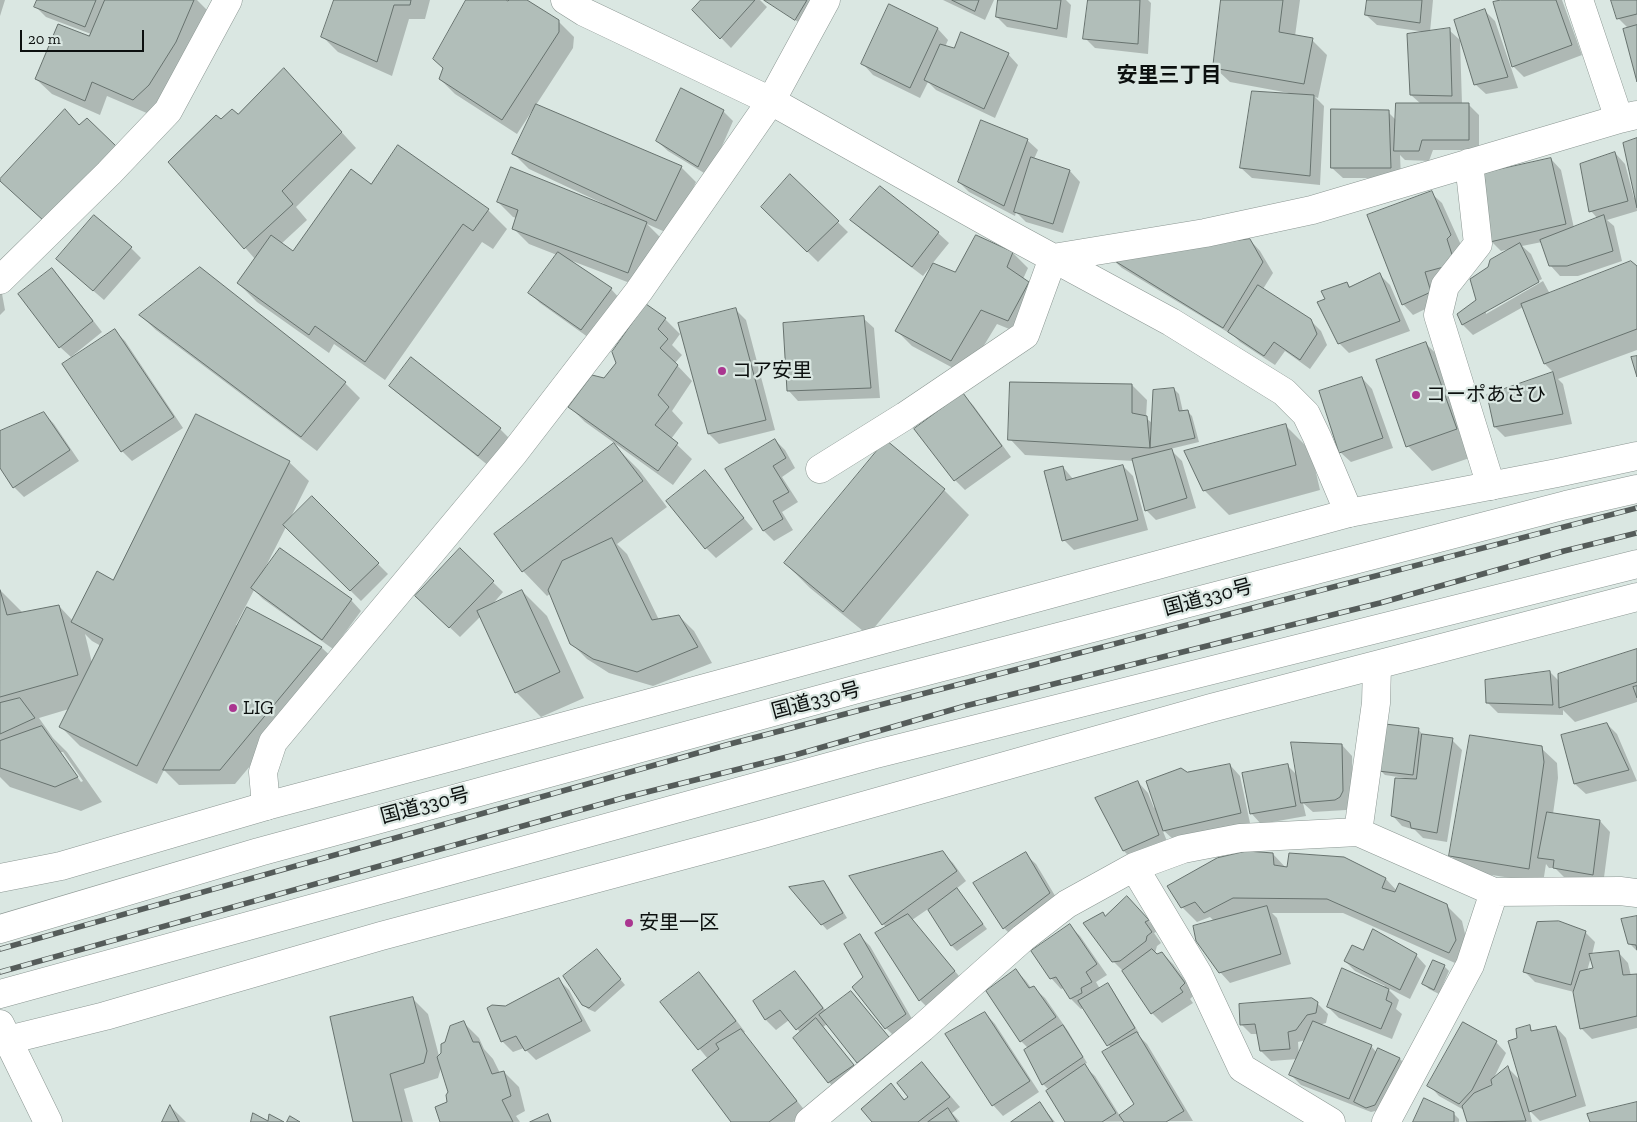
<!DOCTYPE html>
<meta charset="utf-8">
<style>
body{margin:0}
#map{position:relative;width:1637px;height:1122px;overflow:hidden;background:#dae7e2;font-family:"Zilla Slab",serif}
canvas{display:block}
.scale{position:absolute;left:20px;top:30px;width:124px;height:22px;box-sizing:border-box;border:2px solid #0c100f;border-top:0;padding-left:6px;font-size:15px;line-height:18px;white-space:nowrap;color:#0c100f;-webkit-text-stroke:4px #dae7e2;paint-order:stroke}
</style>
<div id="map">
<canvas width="1637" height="1122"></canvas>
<div class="scale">20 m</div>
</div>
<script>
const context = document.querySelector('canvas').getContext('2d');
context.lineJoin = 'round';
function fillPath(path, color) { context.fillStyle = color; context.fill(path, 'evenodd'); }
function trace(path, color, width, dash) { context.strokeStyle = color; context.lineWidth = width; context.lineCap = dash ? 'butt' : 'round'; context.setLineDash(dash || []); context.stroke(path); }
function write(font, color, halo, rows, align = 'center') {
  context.font = font + ' "Zilla Slab","Noto Sans JP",serif'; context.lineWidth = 4.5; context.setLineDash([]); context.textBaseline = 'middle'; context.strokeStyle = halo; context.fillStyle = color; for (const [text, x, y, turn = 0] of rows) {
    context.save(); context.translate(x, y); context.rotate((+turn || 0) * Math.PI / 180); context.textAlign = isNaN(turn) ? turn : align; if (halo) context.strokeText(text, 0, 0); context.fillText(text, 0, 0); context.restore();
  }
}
fillPath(new Path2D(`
 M0,0H5L0,16Z
 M38,0H197L210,13L191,58L149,114L107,96L100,115L52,94L36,79L90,38L91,34L46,17L36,7Z
 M336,0H430L425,19H409L392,76L338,52L323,37Z
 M467,0H504L508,3L510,0H524L558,21L574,37L573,48L536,105L681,167L696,182L672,235L647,224L661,238L643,288L567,259L611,289L621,300L592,340L540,303L530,293L557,255L529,244L514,229L517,218L513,217L498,202L603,206L604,204L529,169L514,154L534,112L532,111L517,134L455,94L440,79Z
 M703,0H760L767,7L731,48L694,10Z
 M766,0H815L801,24Z
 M943,0H994L985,20Z
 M1000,0H1066L1071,5L1067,38L1007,27L997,17Z
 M1089,0H1148L1151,3L1148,54L1095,48L1085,38Z
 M1223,0H1300L1295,36L1312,40L1327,55L1318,98L1315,97L1324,106L1320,185L1252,178L1241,168L1289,93L1230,82L1214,67Z
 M1368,0H1433L1430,32L1449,30L1460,40L1462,104H1468L1479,115V150H1433L1429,161L1405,160L1400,155L1401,178H1343L1332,168L1388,112L1396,120L1421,104L1411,95L1425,32L1377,25L1366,15Z
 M1505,0H1562L1582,55L1524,77L1513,66Z
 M1612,0H1637V77L1629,29L1618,18Z
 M889,6L938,29L948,40L945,47L954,49L1008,54L1018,65L995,118L936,90L928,82L920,98L873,75L863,64Z
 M1484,10L1495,21L1518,88L1486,94L1475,84Z
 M299,85L356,148L296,207L307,220L281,244L294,253L372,186L488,210L507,229L493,249L482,242L385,380L334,344L329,353L257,302L238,283L255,259L170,162L222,121L238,116Z
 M723,111L733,121L709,176L668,151L657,141Z
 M1637,139V211L1607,220L1614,226L1622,261L1578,276H1560L1550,265L1542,242L1522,246L1531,254L1542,279L1486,311V314L1543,281L1550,294L1637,267V350L1558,379L1563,384L1572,424L1505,437L1495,427L1488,396L1554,373L1545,364L1523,307L1473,335L1463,325L1459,315L1477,301L1489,268L1510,249L1501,251L1491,241L1551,159L1561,170L1574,228L1598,219L1591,211L1615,153L1625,164L1634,198L1636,197Z
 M1027,140L1038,150L1034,159L1070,171L1080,182L1063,233L1026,222L1016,212L1015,216L969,192L959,182Z
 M790,176L848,232L818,262L762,207Z
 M880,187L938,233L949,243L932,264L955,274L977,236L1013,253L1028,268L1023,279L1044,298L1024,335L997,324L966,375L912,346L897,331L932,266H931L923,276L862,230L852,220Z
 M1431,193L1442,203L1461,245L1440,302L1413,315L1403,304Z
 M1250,240L1260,251L1273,273L1263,289L1310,320L1321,331L1327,345L1310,369L1285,351L1275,365L1240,342L1234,336L1122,268L1112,259Z
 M131,248L141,258L104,300L68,269Z
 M51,269L62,280L102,332L71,357L60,347Z
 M1380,275L1390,285L1410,331L1349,353L1339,343L1326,300L1347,283L1351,288Z
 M0,283L5,310L0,315Z
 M736,310L746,320L775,430L719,444L709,434L680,324Z
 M141,316L345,383L360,398L317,451L156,330Z
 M863,318L874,328L880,398L798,401L788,390Z
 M665,319L680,334L672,345L682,355L675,363L692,381L672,411L683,423L671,439L692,459L673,485L585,422L570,407L604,380Z
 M115,331L125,341L183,428L132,461L122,451Z
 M1426,344L1451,368L1481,454L1432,471L1408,446Z
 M1362,378L1372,389L1393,448L1351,462L1340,452Z
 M1132,385L1147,400L1146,418L1152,423L1174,389L1179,394L1183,412L1187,411L1192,416L1199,442L1170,449L1182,461L1196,508L1156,520L1146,510L1134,461L1025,455L1010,439Z
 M390,386L500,429L510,439L489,466L401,396Z
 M963,395L973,405L1011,457L965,490L955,480Z
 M44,413L54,424L79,461L24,497L14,487L0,465V432Z
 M197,416L289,462L309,481L290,519L312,498L388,574L361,601L286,527L264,570L351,600L361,611L333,649L263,599L254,590L236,625L239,626L248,609L322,648L337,662L235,784L179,785L164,770L157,784L80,746L61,727L69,709L39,718L53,738L67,752L102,802L81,811L10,787L0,777V590L23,613L59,606L73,621L114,581ZM85,634L92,641L101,646L92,663ZM60,752H63L83,781L81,782Z
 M1286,426L1311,451L1320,490L1229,515L1204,490Z
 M775,440L785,450L795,468L782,477L798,502L782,512L793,530L774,541L764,531L726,469Z
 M614,445L639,470L667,507L617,544L627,554L659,620L679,616L694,631L712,663L653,686L609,673L587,659L571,643L551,593L547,596L523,571Z
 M1123,466L1133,476L1148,530L1074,550L1064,540L1063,467L1073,479Z
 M705,471L753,529L716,558L706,548Z
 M944,490L969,515L868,635L810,588L785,563Z
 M460,550L503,592L491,606L522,591L547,616L584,698L541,717L516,692L481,616L460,637L427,606Z
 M1637,650V702L1575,722L1563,710V715L1498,713L1488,703L1550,672L1560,682Z
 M1607,724L1617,734L1637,781L1586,794L1575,784Z
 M1418,729L1423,735L1452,740L1462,750L1447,842L1423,838L1415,830L1402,826L1392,815L1405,778L1385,775L1380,770Z
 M1342,745L1352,756L1353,802L1350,807L1346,810L1313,812L1303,803L1306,816L1261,824L1251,813L1287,765L1298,776Z
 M1541,748L1557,763L1558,778L1553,814L1600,821L1610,832L1603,885L1565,878L1555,868H1549L1546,864L1543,883L1466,871L1451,856Z
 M1230,765L1240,776L1250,823L1175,841L1162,829L1169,846L1134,861L1124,851L1138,782L1148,793L1154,808L1187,774Z
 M942,852L953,863L966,881L956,889L987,929L957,951L952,946L928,909L912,920L964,982L930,1010L920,1000L887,928L883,924Z
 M1025,854L1036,864L1060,904L1014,938L1004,928Z
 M1273,854L1287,869L1343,858L1386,879L1397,891L1446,905L1462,921L1470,955L1464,967L1343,913H1272L1277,918L1291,964L1230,983L1220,972L1214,921L1210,917L1197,922L1182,907Z
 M824,882L829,888L847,918L827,930L791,888Z
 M1127,898L1158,931L1154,933L1161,943L1157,946L1155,953L1157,955L1162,953L1173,964L1195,994L1190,999L1193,1003L1162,1023L1152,1013L1123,971L1113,961Z
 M1637,917V951L1629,943Z
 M1070,926L1080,936L1107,975L1096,982L1100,989L1107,984L1112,989L1139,1033L1137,1034L1147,1044L1193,1121L1067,1122L1049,1090L1043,1084L1028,1048L1021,1041L1016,970L1026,981L1032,989L1034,988L1045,998L1068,1031L1087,1063L1083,1065L1095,1076L1120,1116L1135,1104L1111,1048L1084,1008L1081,1009L1071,999L1064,988L1061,989L1051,978Z
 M1585,932L1595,942L1592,955L1618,952L1628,963L1631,976L1637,975V1028L1592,1039L1581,1028L1574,992L1535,982L1525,972ZM1591,957L1595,969L1587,971Z
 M860,936L870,946L915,1024L897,1039L886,1028L854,987L865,978Z
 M1363,951L1416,955L1426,966L1410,999L1386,987L1399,1000L1396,1009L1402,1014L1392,1039L1339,1018L1328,1007L1384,988L1385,986L1355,971L1345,961Z
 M601,956L625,985L595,1012L588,1009L583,1004Z
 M1444,966L1449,971L1439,994L1429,989L1424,984Z
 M795,973L805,983L826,1011L850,992L898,1048L868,1073L858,1063L827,1024L823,1027L858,1070L833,1087L829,1082L801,1033L789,1020L776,1030L766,1020L754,1001Z
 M699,974L709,984L745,1032L743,1033L806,1112L793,1122H732L708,1059L661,1002Z
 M559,980L569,990L591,1031L536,1060L524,1048L513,1052L503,1042L489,1009L506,1007Z
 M413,999L428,1014L439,1056L447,1043L464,1023L479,1038L484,1049L493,1059L500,1073L504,1072L519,1087L525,1111L516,1116L520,1122H442L448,1103L449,1092L441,1068L438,1078L404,1089L413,1122H355Z
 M1317,1003L1328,1014L1326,1023L1319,1025L1371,1046L1377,1053L1379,1049L1400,1059L1405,1064L1380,1110L1371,1112L1301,1085L1291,1075L1298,1059L1271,1061L1261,1051L1258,1034H1251L1241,1024ZM1306,1040L1299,1056L1298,1042Z
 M985,1013L995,1024L1039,1092L1003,1116L993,1105Z
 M1529,1027L1534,1032L1556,1027L1566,1038L1586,1106L1540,1121L1529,1110L1532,1122H1468L1464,1110L1439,1096L1429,1085L1496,1042L1506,1053L1489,1088L1493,1086L1508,1068L1521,1081L1518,1038Z
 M922,1063L960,1107L952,1113L960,1122H873L891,1085L905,1100L910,1097Z
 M1040,1104L1055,1122H1014Z
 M171,1107L186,1122H164Z
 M1453,1113L1459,1119V1122H1415Z`), '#0003');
const building = new Path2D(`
 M37,0H96L85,27L34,7Z
 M105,0H194L176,42L149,85L133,100L92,82L85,101L35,79L58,24L89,36Z
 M334,0H411L410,5H394L377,62L321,37Z
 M466,0H506L508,1L509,0H527L559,20V32L502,120L439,79L443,68L433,59Z
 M701,0H755L720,39L692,10Z
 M764,0H807L795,20Z
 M952,0H979L975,11Z
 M998,0H1061L1057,29L996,17Z
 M1088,0H1140L1138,44L1083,39Z
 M1221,0H1283L1279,32L1313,38L1304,84L1213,68Z
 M1367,0H1422L1420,23L1365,15Z
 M1501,0H1556L1572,45L1512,67L1493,2Z
 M1611,0H1637V14L1617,19Z
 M889,4L938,28L910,88L861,64Z
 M1485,9L1508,77L1474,85L1454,20Z
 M1637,25V82L1623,29Z
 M1450,28L1452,96L1410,95L1407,34Z
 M961,32L1009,53L984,109L924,80L940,44L954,48Z
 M284,68L342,132L282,191L293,204L244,249L168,162L216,115L221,119L232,109L238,114Z
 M681,88L724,110L698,167L656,141Z
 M1252,91L1314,95L1310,176L1240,168Z
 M1396,103H1469V140H1422L1419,151H1394Z
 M536,104L682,166L656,221L512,154Z
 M65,109L79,125L87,118L116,146L44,221L0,181V179Z
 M1331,109L1389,110L1391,168H1331Z
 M981,120L1028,139L1004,206L958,182Z
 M1637,138V208L1623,143Z
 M398,145L489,209L473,231L463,224L365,362L315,326L309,335L237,283L271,235L293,251L351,169L371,184Z
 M1615,152L1628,201L1589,212L1580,164Z
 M1031,157L1070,170L1053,224L1014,212Z
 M1551,158L1566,224L1490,242L1484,173Z
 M511,167L647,222L628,273L512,229L518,210L497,202Z
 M790,174L839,221L807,252L761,207Z
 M880,186L939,232L912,267L850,220Z
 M1432,191L1451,235L1447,239L1455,264L1425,272L1431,292L1402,305L1367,215Z
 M94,215L132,247L93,291L56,259Z
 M1604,215L1613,251L1567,266H1549L1540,240Z
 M976,235L1013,252L1007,267L1029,282L1008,321L981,310L951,361L895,331L933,263L955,272Z
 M1250,239L1263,262L1223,328L1110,258Z
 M1520,243L1539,282L1462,325L1457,314L1476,300L1470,279L1488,267L1490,260Z
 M558,252L612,288L581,330L528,293Z
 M1631,261L1637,266V329L1544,364L1521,304Z
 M200,267L346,382L301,437L139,315Z
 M52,268L93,321L59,348L18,294Z
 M1380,273L1400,321L1338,344L1317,302L1325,299L1321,291L1347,282L1349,287Z
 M1258,285L1311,319L1317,334L1300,360L1274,342L1264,356L1228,332Z
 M646,304L666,318L658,329L668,339L660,348L678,365L658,395L669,407L655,425L678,443L658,471L568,407L592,375L604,378L616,363L612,352Z
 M736,308L766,420L708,434L678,323Z
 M864,316L871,388L787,391L783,323Z
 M115,329L174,417L121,452L62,364Z
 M1426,342L1457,429L1406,447L1376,360Z
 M1637,356V377L1631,357Z
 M411,357L501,428L478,456L389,386Z
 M1553,372L1563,414L1494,427L1487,395Z
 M1362,377L1383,438L1339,453L1319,391Z
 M1010,382L1132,384V413L1147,416L1150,448L1008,440Z
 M1174,388L1179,411L1188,410L1195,438L1150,448L1153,390Z
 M963,393L1002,446L954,481L914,429Z
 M44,412L70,450L13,488L0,468V431Z
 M196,414L290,461L137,766L59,727L103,639L71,622L97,571L113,580Z
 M1286,424L1296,465L1203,491L1184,451Z
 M775,439L786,458L773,466L789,492L773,501L783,519L763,531L725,469Z
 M886,440L945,489L843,612L784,563Z
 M614,443L643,481L522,572L494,534Z
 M1172,449L1187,498L1145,511L1132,459Z
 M1123,465L1138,520L1062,541L1044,471L1063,466L1066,480Z
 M705,470L744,518L705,549L666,501Z
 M312,496L379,563L350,591L283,525Z
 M612,538L652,620L679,615L698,647L637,672L593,659L570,644L548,590L562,561Z
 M280,548L352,599L322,640L251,588Z
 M460,548L494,581L449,628L415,596Z
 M0,590L7,615L59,605L78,675L0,697Z
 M522,590L560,672L515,693L477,611Z
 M247,607L322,647L220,770H163Z
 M1637,649V682L1559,708L1558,674Z
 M1550,671L1553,705L1486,703L1485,680Z
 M1637,686V698L1633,687Z
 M20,698L35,718L0,734V703Z
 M1607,723L1629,770L1574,784L1561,735Z
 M1385,724L1419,728L1413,775L1378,771Z
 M42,726L78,777L55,787L0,768V741Z
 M1422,734L1453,738L1437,833L1411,828L1410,822L1391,816L1395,778L1416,779Z
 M1470,735L1542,746L1544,762L1529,869L1449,856Z
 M1291,742L1342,744L1343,791L1340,797L1335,800L1301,803Z
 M1230,764L1241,813L1163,831L1146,781L1181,768L1187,772Z
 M1288,764L1296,806L1250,814L1242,773Z
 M1138,781L1159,835L1123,851L1095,798Z
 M1547,812L1600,820L1593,875L1553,868L1554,860L1538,858Z
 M943,851L957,871L882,925L849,876Z
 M1247,851L1273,853L1274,865L1287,867L1289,853L1344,857L1386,878L1382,888L1395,892L1399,883L1447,904L1456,940L1449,953L1327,899L1233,898L1204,913L1195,902L1181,908L1167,886L1217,858Z
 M1026,852L1050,893L1003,929L973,883Z
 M824,881L843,913L821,925L789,887Z
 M957,888L983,924L951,946L928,910Z
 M1127,896L1149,920L1145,922L1152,932L1147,936L1146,941L1120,961L1112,962L1083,923L1103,912L1105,916Z
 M1267,906L1281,954L1219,973L1196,941L1193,926Z
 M908,914L955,971L919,1001L875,933Z
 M1637,916V950L1636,945L1628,944L1621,919Z
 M1559,921L1586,931L1571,985L1523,972L1537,922Z
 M1070,924L1097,964L1086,972L1092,982L1081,988L1082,993L1070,999L1056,977L1050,979L1031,951Z
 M1373,929L1417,954L1400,990L1344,961L1352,945L1363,950Z
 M860,934L906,1014L885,1029L852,987L863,977L844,944Z
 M597,949L621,979L589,1008L582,1005L563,976Z
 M1152,949L1157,954L1162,952L1185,983L1180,988L1183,992L1151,1014L1122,971Z
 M1619,951L1623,975L1637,974V1016L1580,1029L1573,992L1580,971L1593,968L1589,954Z
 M1433,960L1445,965L1434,990L1422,984Z
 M1342,968L1389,989L1386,1000L1392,1003L1381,1029L1327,1007Z
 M1016,969L1029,988L1034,986L1056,1017L1020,1042L986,991Z
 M795,971L823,1008L796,1030L780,1010L765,1020L753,1001Z
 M699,972L736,1021L698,1050L660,1002Z
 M559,978L582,1021L525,1051L516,1036L501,1042L487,1008L492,1005L505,1006Z
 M1108,983L1135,1028L1107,1046L1078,1001Z
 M851,991L889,1037L857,1063L819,1015Z
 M413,997L427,1051L424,1063L390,1074L402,1122H353L330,1017Z
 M1312,998L1318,1002L1316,1013L1307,1015L1296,1030L1288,1032L1290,1049L1260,1051L1255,1024L1240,1025L1239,1004Z
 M985,1012L1030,1081L992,1106L945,1034Z
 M816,1018L854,1065L828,1083L793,1038Z
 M464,1021L473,1042H479L492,1074L504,1071L511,1096L502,1100L513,1122H440L435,1107L447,1102L446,1095L448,1092L437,1057L441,1053V1044L445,1042L450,1026Z
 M1313,1021L1372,1045L1349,1099L1289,1075Z
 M1463,1022L1497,1041L1472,1090L1459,1104L1427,1086Z
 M1063,1025L1083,1057L1042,1085L1024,1050Z
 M1530,1025L1531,1031L1556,1026L1576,1096L1529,1112L1508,1041L1517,1038L1516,1029Z
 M741,1029L797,1101L769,1122H731L692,1070L719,1049L716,1044Z
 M1137,1032L1184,1111L1166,1122H1124L1119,1115L1134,1104L1102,1052Z
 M1378,1048L1400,1058L1375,1105L1366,1108L1354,1102Z
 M922,1062L950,1097L918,1122H872L861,1109L891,1083L904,1100L908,1097L897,1083Z
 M1085,1064L1116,1113L1102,1122H1065L1046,1091Z
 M1508,1066L1526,1121L1467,1122L1462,1106L1474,1093L1492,1085L1491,1080Z
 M1424,1098L1454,1112V1122H1413Z
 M1040,1102L1053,1122H1011Z
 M1637,1102V1122H1590L1587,1114Z
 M170,1105L179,1122H162Z
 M948,1108L957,1122H928Z
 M253,1113L268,1121L269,1114L284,1122H251Z
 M548,1114L551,1122H530Z
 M290,1116L300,1122H287Z`);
fillPath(building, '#b1beb9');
trace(building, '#67726e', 1);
const minor = new Path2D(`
 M565,0L584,12L771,101L1005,232L1171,322L1284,392L1306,414L1317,437L1349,513
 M1579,0L1619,119
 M1469,163L1478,244L1445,286L1438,315L1491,486
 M0,280L109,173L168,111L228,0
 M820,469L905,416L1025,335L1053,258L1205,233L1312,210L1619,119L1637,115
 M266,806L263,772L273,742L514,453L639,291L771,101L826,0
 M1358,832L1376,703L1377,666
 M1134,867L1198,974L1242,1068L1331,1122
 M809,1122L922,1028L1023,938L1067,904L1134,867L1183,849L1240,838L1358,832L1494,892L1620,891L1637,893
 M1386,1122L1470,965L1494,892`);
const major = new Path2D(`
 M0,1024L48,1122`);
const highway = new Path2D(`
 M0,878L61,866L266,806L451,757L1349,513L1557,473L1637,456
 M0,929L259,852L854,690L1566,505L1637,489
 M0,994L872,755L1637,564
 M0,1042L105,1016L381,936L763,834L1211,708L1637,597`);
trace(minor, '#8b9692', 29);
trace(major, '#8b9692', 29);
trace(highway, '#8b9692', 29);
trace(minor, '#fff', 28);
trace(major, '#fff', 28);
trace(highway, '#fff', 28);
const rail = new Path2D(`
 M0,949L726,745L1637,508
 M0,972L623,798L795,755L965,706L1380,603L1564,551L1637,533`);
trace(rail, '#555c5a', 5.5);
trace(rail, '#dae7e2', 4, [11]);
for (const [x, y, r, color] of [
 [722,371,5,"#aa3690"],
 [1416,395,5,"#aa3690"],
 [233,708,5,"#aa3690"],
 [629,923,5,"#aa3690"]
]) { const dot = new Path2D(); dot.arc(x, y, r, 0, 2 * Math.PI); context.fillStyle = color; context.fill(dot); trace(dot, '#dae7e2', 2); }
write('20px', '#0c100f', '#dae7e2', [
 ["コア安里",732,371],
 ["コーポあさひ",1426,395],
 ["LIG",243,708],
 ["安里一区",639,923]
], 'left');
write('20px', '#0c100f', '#dae7e2', [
 ["国道330号",1208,598,-15],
 ["国道330号",816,701,-15],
 ["国道330号",425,806,-15]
]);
write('bold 21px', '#0c100f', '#dae7e2', [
 ["安里三丁目",1169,76]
]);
</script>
